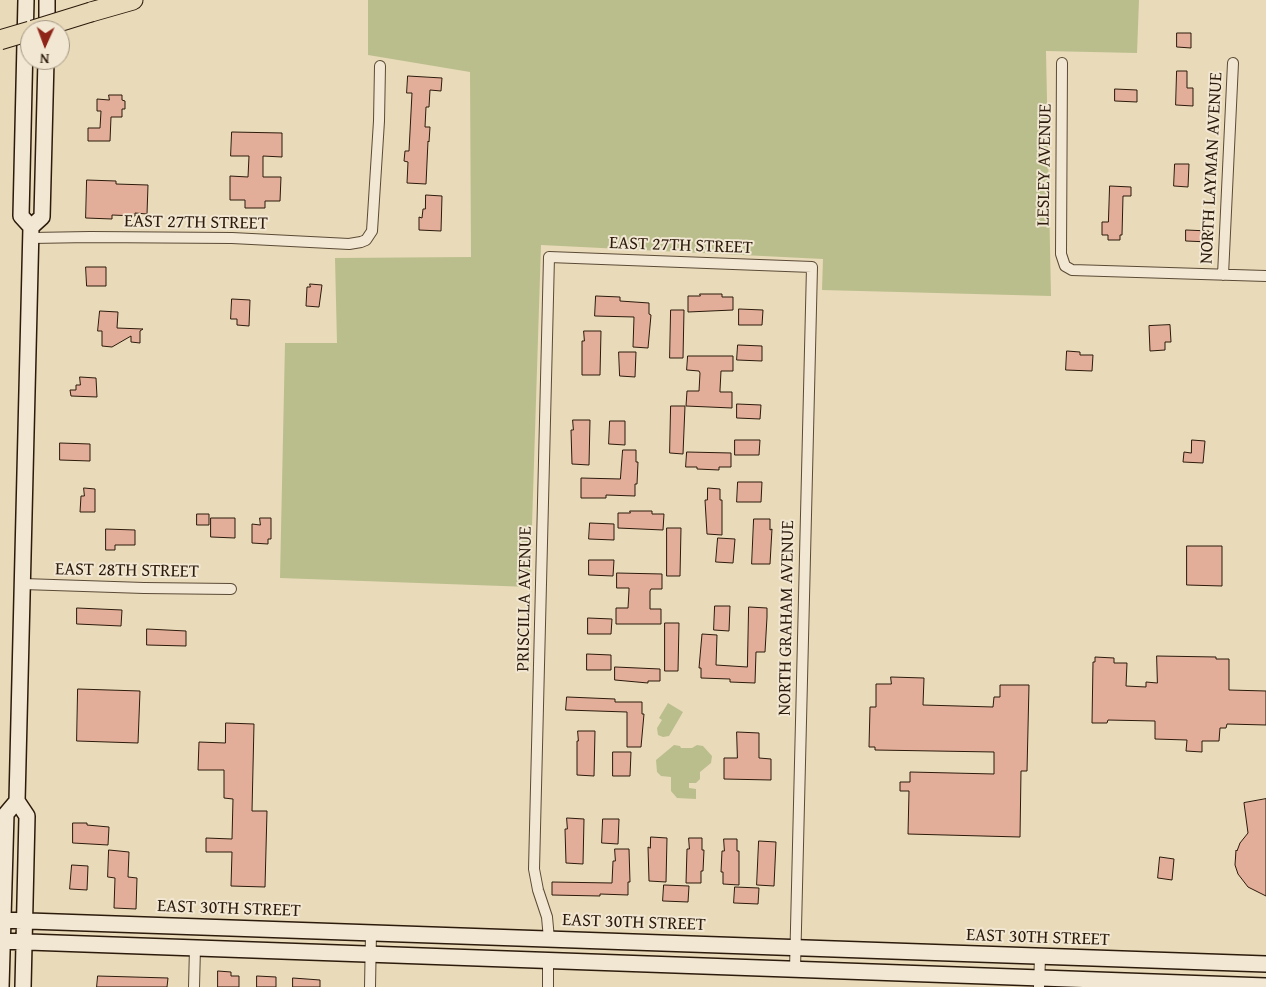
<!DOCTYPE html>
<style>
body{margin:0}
#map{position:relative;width:1266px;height:987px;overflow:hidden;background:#e9dab9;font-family:"Gentium Book Plus",serif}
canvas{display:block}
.north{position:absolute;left:20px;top:20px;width:50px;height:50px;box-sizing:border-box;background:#f1e7d2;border:1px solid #a29582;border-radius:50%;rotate:182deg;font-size:14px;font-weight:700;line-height:20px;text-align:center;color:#2c1a0b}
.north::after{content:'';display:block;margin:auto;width:18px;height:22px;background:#8f2418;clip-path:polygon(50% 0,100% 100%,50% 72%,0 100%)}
</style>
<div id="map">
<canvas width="1266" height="987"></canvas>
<div class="north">N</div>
</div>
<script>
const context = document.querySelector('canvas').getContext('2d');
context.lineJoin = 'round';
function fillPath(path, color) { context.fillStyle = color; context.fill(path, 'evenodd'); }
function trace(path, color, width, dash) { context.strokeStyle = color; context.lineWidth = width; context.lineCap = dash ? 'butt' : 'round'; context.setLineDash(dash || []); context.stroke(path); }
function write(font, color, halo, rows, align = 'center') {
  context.font = font + ' "Gentium Book Plus",serif'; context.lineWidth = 4; context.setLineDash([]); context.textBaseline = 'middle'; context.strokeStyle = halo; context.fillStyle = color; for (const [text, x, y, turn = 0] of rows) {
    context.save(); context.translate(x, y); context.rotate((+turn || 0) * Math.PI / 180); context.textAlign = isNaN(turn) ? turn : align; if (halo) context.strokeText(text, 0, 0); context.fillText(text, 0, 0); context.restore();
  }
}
fillPath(new Path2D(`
 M368,0H1139L1137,53L1046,51L1051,296L822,290L823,259L541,245L530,587L280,578L285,343H337L335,258L471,257L470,72L368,55Z
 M668,703L683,712L669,736L663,737L658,735L657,728L662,720L659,718Z
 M674,745L680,746L681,748H692L697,745L703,746L712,756L711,763L700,772V779L696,783H689V788L696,789V799L677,798L671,791V777L661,776L657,772L656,760Z`), '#babe8c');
const building = new Path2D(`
 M1177,33H1191V48L1177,47Z
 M1177,71H1187V88H1193V106L1176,105Z
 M408,76L442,78L441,91L430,90L429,107H426L425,127H430L429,142L428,141L426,184L407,183L408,162L404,161L405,151H409L412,93H407Z
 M1115,89L1137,90V102L1115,101Z
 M109,95H122V100L125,101V109H122V117H111L110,141H88V128H100L101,111H97V99L109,100Z
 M232,132L282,133V157L263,156V177H281L280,201H265V208H245V200H230V176L248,177L249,156H231Z
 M1175,164H1189L1188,187L1174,186Z
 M87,180L116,181V184L148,185L147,214L135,213V216L112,215V219L86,218Z
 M1110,186L1131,187V196H1123L1122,235H1120V240H1108V235H1102V222H1108Z
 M426,195L442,196L441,231L419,230V217L422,218L423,209H425Z
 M1186,230L1209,231V242L1186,241Z
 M86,267H106V286H87Z
 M310,284L322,285L319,307L306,306L307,287H310Z
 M700,294H722V297H733V310L688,312V296H700Z
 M596,296L620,297V301L649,303V314L651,315L648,348L633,347L634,317L595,316Z
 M232,299L250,300L249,326L237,325V319H231Z
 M739,309L763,310L762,325H739Z
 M671,310H684L683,358H670Z
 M100,311L118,312L117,328L143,329L140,331V343L131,342V336L112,347L102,346V331H98Z
 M1170,325L1171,342H1165V350L1150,351L1149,326Z
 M584,331H601L600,375H582V341H584Z
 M738,345L762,346V361L737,360Z
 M1067,351L1080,352V355H1093L1092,371L1066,370Z
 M619,352H636L635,377L620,376Z
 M688,356H733V371H721L720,390V392H732V408L686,406L687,391H699L700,373L699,371L687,370Z
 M80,377L96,378L97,397L71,396L70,390H76V385H80Z
 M737,404L761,405L760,419L737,418Z
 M671,406H685L683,454L670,453Z
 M573,420H590L589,465L572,464L571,430H573Z
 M610,421H625V445L609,444Z
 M735,440H760L759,455H735Z
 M1192,440L1205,441L1203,463L1183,462L1184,452L1191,453Z
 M60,443L90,444V461L60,460Z
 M623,450H636V462H638L637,484H635V496L606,495V498H581V478L620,479Z
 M687,452L731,453V467H719V470L697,469V467H686Z
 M738,482H762L761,502H737Z
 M84,488L95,489V512H80L81,496H84Z
 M708,488L720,489V500H722V535L707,534L705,500H707Z
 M630,511H652V514H664L663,530L618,528V513H630Z
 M197,514H209V525H197Z
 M211,518H235V538L211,537Z
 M260,518H271V539H268V544L252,543V524L260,525Z
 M754,519H770V530L772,529L770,564H752Z
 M590,523L614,524V540L589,539Z
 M667,528H681L680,576H667Z
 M106,529L135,530V545H115V550H106Z
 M718,538L735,539L733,563L716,562Z
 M1187,546H1222V586L1187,585Z
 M589,560H614L613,576L589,575Z
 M617,573L662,574V589H651L650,591V609H661V624H616V608H628L629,590V588H617Z
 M715,606H730L729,631L714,630Z
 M749,607L767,608V617L765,652H756L755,683L730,682V679L701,678V668H699L702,634L717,635L716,665L747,667Z
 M77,608L122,610L121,626L77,624Z
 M588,618L612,619L611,634H588Z
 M665,623H679L678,671H665Z
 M147,629L186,631V646L147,645Z
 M587,654L611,655V670H587Z
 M1157,656L1216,657V659H1229V690L1266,691V725L1227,724L1226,728H1220L1219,741H1202V752L1186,751L1187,740L1155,739V721L1108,720L1107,723H1092L1093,662H1095V657L1114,658V663H1127L1126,686L1146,687V682L1157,683Z
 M615,667L660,669V681H648V683L615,680Z
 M891,677L924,678L923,705L993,707L994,697H1000V685H1029L1027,771H1021L1020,837L908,834L909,791H900V782H910V772L994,774V752L875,750V747H869L870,707H876V684H891Z
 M78,689L140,691L138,743L77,741Z
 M567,697L615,699V702H642V714H644L641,747H627V712L566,710Z
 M226,723L254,724L252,811H267L265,887L231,886L232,852H206V838L232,839L233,799L224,798V770H198L199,742L225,743Z
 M578,731H595L594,776L577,775V741H578Z
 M737,732L759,733V758L771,759V780L724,779V758H737Z
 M613,752H631L630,776H613Z
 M1266,799V896L1248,887L1238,874L1235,865L1236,850L1237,851L1240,843L1248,833L1244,803Z
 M567,818L584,819L583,864L566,863L565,829H567Z
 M603,819H619L618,844L602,843Z
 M73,823H87V825L109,827L108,845L73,843Z
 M651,837L667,838L666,882L649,881L648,847L650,848Z
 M689,838H702V850H704L703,871H701V883H686L687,849H689Z
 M724,839H737V851H739V885L723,884V872H721L722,851H724Z
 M759,841L776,842L774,886L757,885Z
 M615,849H629L630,882H628V895L600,894V896L552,895V882L612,883L613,861H615Z
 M109,850L129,852L128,877L137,878L136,909L114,908L115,878L108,877Z
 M1160,857L1174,859L1172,880L1158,878Z
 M72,865L88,866L87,890L70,889Z
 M664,885L689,886L688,902L663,901Z
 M735,887L759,888L758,904L734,903Z
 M218,971L231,972V976H239V987H218Z
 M98,976L168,978L167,987H97Z
 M257,976L276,977V987H257Z
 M293,978L320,980V987H293Z`);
fillPath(building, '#e2ae99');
trace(building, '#2c1a0b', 1);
const minor = new Path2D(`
 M1062,63L1061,254L1065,266L1072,270L1266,276
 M31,238L90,237L232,238L349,244L361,242L366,240L372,231L379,121L380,66
 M1223,275L1233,63
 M23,584L144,588L231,589
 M549,939L547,917L538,890L534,869L549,257L812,267L795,969
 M194,987L195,948
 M370,987L371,933
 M548,987V960
 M1039,987L1040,957`);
const secondary = new Path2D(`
 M47,30V0
 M31,227L42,217L46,60
 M0,920L1266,964
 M0,941L1266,986
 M1,987L6,814L17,801
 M23,987L27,816L17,801L31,227L21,216L26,0`);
const motorway = new Path2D(`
 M91,12L133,0`);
trace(minor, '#5b4a36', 12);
trace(secondary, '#2c1a0b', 18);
trace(motorway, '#2c1a0b', 21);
trace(minor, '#f1e7d2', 10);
trace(secondary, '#f1e7d2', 15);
trace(motorway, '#e9dab9', 19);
const motorwayBridge = new Path2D(`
 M33,30L91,12
 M0,40L30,31`);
trace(motorwayBridge, '#2c1a0b', 21, []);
trace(motorwayBridge, '#e9dab9', 19);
write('18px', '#2c1a0b', '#f1e7d2', [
 ["LESLEY AVENUE",1045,165,-89],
 ["NORTH LAYMAN AVENUE",1212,168,-87],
 ["EAST 27TH STREET",196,223,1],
 ["EAST 27TH STREET",681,246,2],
 ["EAST 28TH STREET",127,571,1],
 ["PRISCILLA AVENUE",525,599,-89],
 ["NORTH GRAHAM AVENUE",787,618,-89],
 ["EAST 30TH STREET",229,909,2],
 ["EAST 30TH STREET",634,923,2],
 ["EAST 30TH STREET",1038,938,2]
]);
</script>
